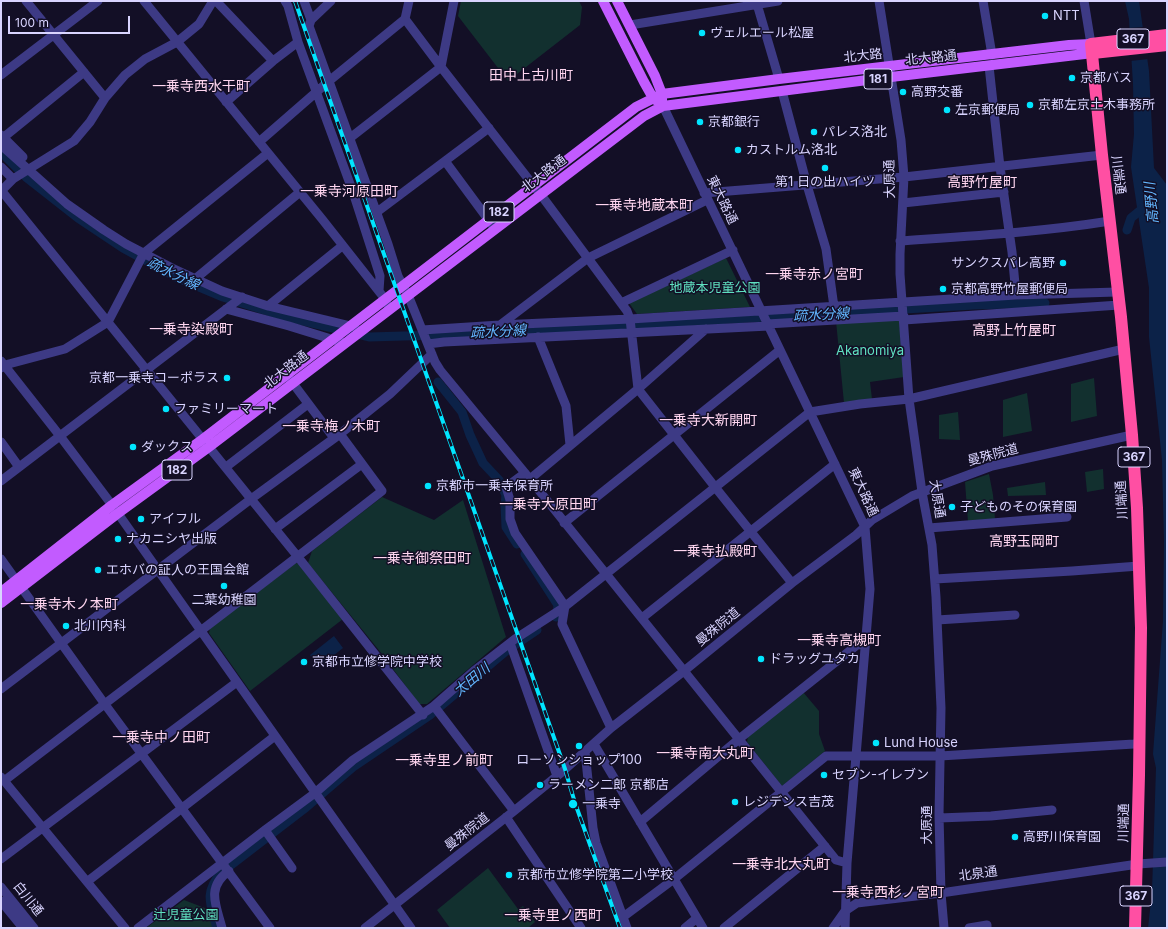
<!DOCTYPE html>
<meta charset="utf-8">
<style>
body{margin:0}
#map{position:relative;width:1168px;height:929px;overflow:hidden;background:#130f26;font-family:Inter,sans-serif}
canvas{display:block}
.frame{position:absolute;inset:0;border:2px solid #d9d4ff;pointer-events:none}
.scale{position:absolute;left:8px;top:16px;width:122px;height:18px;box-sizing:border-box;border:2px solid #d9d4ff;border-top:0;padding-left:5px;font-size:12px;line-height:14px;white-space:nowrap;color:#d9d4ff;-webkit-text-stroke:3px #130f26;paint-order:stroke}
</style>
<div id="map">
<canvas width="1168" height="929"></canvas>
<div class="frame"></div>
<div class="scale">100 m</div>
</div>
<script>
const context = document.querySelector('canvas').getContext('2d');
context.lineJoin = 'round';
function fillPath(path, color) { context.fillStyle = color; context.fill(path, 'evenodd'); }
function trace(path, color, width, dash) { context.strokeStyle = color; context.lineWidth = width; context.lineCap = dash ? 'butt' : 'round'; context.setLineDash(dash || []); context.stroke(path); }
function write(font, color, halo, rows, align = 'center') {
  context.font = font + ' Inter,"Noto Sans JP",sans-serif'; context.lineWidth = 3; context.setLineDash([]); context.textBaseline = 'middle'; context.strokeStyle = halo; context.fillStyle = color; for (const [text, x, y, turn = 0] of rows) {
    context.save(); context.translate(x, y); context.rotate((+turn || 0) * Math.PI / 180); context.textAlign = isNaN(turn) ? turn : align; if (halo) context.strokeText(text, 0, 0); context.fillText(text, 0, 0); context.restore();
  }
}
fillPath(new Path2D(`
 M461,1H579L582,7L580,25L508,81L458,16Z
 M726,258L750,307L637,314L629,303Z
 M899,318L904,377L870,382L872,399L844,403L836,321Z
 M1094,378L1097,416L1071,422V384Z
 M1027,393L1032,431L1003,437V400Z
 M958,412L960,440L939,439V415Z
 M1103,469L1104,489L1087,492L1085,472Z
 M989,474L993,495L995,519L968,522L965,482Z
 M1045,482L1046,495L1008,496L1007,488Z
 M382,497L434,520L463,500L506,637L427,704H419L382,654L308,563L312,551Z
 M296,563L300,564L343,619L250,691L209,633L210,628Z
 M803,692L819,711V734L825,751L782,786L747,742L748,736Z
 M488,868L518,909L523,906L535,922L528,928H450L437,910Z
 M184,900L210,910L215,928H146Z`), '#12302f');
fillPath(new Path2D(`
 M1125,1H1139L1149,71L1154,168L1167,185V928H1148L1152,892L1156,768L1153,754L1163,621L1164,541L1162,460L1149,337V288L1131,167L1134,134L1133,84L1129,19Z
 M334,636L343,648L319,667L310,655Z`), '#0c2248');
fillPath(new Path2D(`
 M1145,27L1149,59L1130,61L1128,28Z`), '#130f26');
trace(new Path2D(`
 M1,152L27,178L78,218L123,248L178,278L223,297L286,317L369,337L473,334L974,305L1045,303
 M1127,230L1131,218L1147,205
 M438,382L462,412L470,435L483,463L499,480L506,495L505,505L506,527L517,544
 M525,554L558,605L557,615L556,617
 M217,928C211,905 203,893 222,872L304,809L353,767L430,715L506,651L537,630`), '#0c2248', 9);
trace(new Path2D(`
 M26,1L105,98
 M144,1L322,219L385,299L388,306
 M216,1L273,61
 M285,1L288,6L298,42
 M304,1L311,20L309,26L388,244L398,276L408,295L435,362L440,370L525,473L836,860L847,863
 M409,1L405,19L441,67L544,199L627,311L630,319L638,389L715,487L792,583
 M879,1L901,140L904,177L900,254V274L909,399L922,492L932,545L936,597L941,708L939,815L941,893L944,928
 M983,1L992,55
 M1084,1L1091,44
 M757,4L779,79
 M311,20L331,1
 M630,25L778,1
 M989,66L1000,167L1012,252L1016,295
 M1,75L98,1
 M782,91L807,185L826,249L834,307
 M226,102L273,61L298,42L353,192L380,276L379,291
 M663,106L865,527L870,589L847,863L845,928
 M1,135L23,157
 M4,137L84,72
 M350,138L441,67L454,1
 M259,142L329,81L405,19
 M1,145L67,204L104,230L126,244L172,268L222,291L268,306L355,327
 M445,161L493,226
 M1,167L13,179
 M1,190L298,557L423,715
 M1,191L13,179L74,141L90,122L105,98L125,75L145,59L177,42L199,24L213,1
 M704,193L904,177L1102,155
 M903,203L1004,192
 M377,212L489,128
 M900,241C971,236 1041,232 1110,221
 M195,279L300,192
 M621,303L733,250
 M268,306L342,246
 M226,309L289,326L344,343
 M904,320L1119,305
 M767,324L904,316
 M500,325L588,258L707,200
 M422,330L500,325L630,319L1016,295L1117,292
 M538,337L566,406L570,445
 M428,344L444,342L769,326
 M1,361L60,436L112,505L411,928
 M1,368L5,365L65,349L108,322L144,253L268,153
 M289,378L334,438
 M340,434L390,394L432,354
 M1,442L19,467
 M226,467L308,404
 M525,473L506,487L510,500V519L515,533L565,606L562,624L611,728
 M530,479L638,389L706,329
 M1,481L242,297
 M564,523L780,350
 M929,528L1067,517
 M275,529L362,464
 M1,559L104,703L270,928
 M935,579L1072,571L1139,566
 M642,618L835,464
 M937,620L1015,615
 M510,643L557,776
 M1,689L251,499L340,434L382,491C257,589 130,684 4,781
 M434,706L475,670L515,639L563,608L810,412L860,404L909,399L1124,349
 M594,744L703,928
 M585,751L593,828L596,843L627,928
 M1,777L125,928
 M506,817L581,928
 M939,818L991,816L1052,810
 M640,822L739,739L857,645L866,644
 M265,830L292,868
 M1,859L237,682
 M88,881L275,736
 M1,887L34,928
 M1,901L23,928
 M623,917L674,879L826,756H940L1134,744L1140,743
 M138,928L265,830L315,793L353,760L434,706L514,811
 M222,928C216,905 206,887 229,871
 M365,928L514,811L562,772L611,728L684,671L792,583L856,535L872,520L912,496L992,466L1132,435
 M685,928L697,918
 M724,928L825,846
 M833,928L845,911L857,903L941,893L1138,864L1167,862
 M969,928L987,925V928`), '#3d3a85', 9);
trace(new Path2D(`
 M603,1L644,82L653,98L657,101
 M617,1L655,76L662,94V100
 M1,592L112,505L203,439L636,107L662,94L779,79L1069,45L1091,44
 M1,603L117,514L209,447L644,116L663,106L891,77L1093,53`), '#c25bff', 10);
trace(new Path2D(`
 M1093,53L1167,45
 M1135,928L1139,775L1141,628L1137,508L1132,435L1121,317L1102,155L1091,44L1167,35`), '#ff4fa3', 12);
const rail = new Path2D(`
 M295,1L565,769L575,803L620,928`);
trace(rail, '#00e5ff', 4);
trace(rail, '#130f26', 2.5, [8]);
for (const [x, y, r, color] of [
 [1045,16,4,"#00e5ff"],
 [702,33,4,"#00e5ff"],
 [1072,78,4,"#00e5ff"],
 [903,92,4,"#00e5ff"],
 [1030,105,4,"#00e5ff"],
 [947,110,4,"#00e5ff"],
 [700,122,4,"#00e5ff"],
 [814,132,4,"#00e5ff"],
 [738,150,4,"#00e5ff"],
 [825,168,4,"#00e5ff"],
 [1063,263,4,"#00e5ff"],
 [943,289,4,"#00e5ff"],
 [227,378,4,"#00e5ff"],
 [166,409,4,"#00e5ff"],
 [133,447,4,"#00e5ff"],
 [428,486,4,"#00e5ff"],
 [952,507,4,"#00e5ff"],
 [141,519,4,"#00e5ff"],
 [118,539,4,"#00e5ff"],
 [98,570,4,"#00e5ff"],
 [224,586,4,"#00e5ff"],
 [66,626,4,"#00e5ff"],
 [761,659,4,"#00e5ff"],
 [304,662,4,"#00e5ff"],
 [876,743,4,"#00e5ff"],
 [579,746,4,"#00e5ff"],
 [824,775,4,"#00e5ff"],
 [540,785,4,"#00e5ff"],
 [735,802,4,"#00e5ff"],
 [573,804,5,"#00e5ff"],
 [1015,837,4,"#00e5ff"],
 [509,875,4,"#00e5ff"]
]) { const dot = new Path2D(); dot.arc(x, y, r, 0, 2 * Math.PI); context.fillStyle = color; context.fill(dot); trace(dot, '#130f26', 1.5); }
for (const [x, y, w] of [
 [1133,39,32],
 [878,79,28],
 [499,212,30],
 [1134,457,32],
 [177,470,30],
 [1136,896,32]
]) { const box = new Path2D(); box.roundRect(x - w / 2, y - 10, w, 20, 3); context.fillStyle = '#130f26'; context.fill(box); trace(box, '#d9d4ff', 1); }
write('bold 12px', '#d9d4ff', null, [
 ["367",1133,39],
 ["181",878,79],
 ["182",499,212],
 ["367",1134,457],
 ["182",177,470],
 ["367",1136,896]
]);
write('13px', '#d9d4ff', '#130f26', [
 ["NTT",1053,16],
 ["ヴェルエール松屋",710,33],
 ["京都バス",1080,78],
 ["高野交番",911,92],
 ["京都左京土木事務所",1038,105],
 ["左京郵便局",955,110],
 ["京都銀行",708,122],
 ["パレス洛北",822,132],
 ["カストルム洛北",746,150],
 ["第1 日の出ハイツ",825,182,"center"],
 ["サンクスパレ高野",1055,263,"right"],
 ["京都高野竹屋郵便局",951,289],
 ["京都一乗寺コーポラス",219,378,"right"],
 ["ファミリーマート",174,409],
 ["ダックス",141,447],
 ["京都市一乗寺保育所",436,486],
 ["子どものその保育園",960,507],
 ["アイフル",149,519],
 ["ナカニシヤ出版",126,539],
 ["エホバの証人の王国会館",106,570],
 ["二葉幼稚園",224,600,"center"],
 ["北川内科",74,626],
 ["ドラッグユタカ",769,659],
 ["京都市立修学院中学校",312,662],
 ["Lund House",884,743],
 ["ローソンショップ100",579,760,"center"],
 ["セブン-イレブン",832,775],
 ["ラーメン二郎 京都店",548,785],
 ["レジデンス吉茂",743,802],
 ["一乗寺",582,804],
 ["高野川保育園",1023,837],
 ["京都市立修学院第二小学校",517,875]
], 'left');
write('13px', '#d9d4ff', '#130f26', [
 ["北大路",863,56,-6],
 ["北大路通",931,58,-6],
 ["北大路通",544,174,-37],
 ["川端通",1118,175,83],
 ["大原通",890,179,-91],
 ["東大路通",722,200,64],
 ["北大路通",286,370,-38],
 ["曼殊院道",993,455,-15],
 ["東大路通",863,492,65],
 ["大原通",937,499,81],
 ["川端通",1122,500,-93],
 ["曼殊院道",718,627,-39],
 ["川端通",1124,823,-89],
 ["大原通",927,825,-90],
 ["曼殊院道",467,832,-38],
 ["北泉通",978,874,-8],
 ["白川通",28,899,51]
]);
write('13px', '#5fe0c0', '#130f26', [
 ["地蔵本児童公園",715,288],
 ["Akanomiya",870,351],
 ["辻児童公園",186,915]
]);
write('14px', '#ffd6f0', '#130f26', [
 ["田中上古川町",531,76],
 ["一乗寺西水干町",201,87],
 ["高野竹屋町",982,183],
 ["一乗寺河原田町",349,192],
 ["一乗寺地蔵本町",644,206],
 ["一乗寺赤ノ宮町",814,275],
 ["一乗寺染殿町",191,330],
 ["高野上竹屋町",1014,331],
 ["一乗寺大新開町",708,421],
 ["一乗寺梅ノ木町",331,427],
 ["一乗寺大原田町",548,505],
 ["高野玉岡町",1024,542],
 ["一乗寺払殿町",715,552],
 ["一乗寺御祭田町",422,559],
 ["一乗寺木ノ本町",69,605],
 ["一乗寺高槻町",839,641],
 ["一乗寺中ノ田町",161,738],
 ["一乗寺南大丸町",705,754],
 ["一乗寺里ノ前町",444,761],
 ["一乗寺北大丸町",781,865],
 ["一乗寺西杉ノ宮町",888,893],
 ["一乗寺里ノ西町",553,916]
]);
write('italic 14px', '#62b6ff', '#130f26', [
 ["高野川",1152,203,-95],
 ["疏水分線",173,274,26],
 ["疏水分線",821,315,-3],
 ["疏水分線",498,332,-3],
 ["太田川",472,680,-40]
]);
</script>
